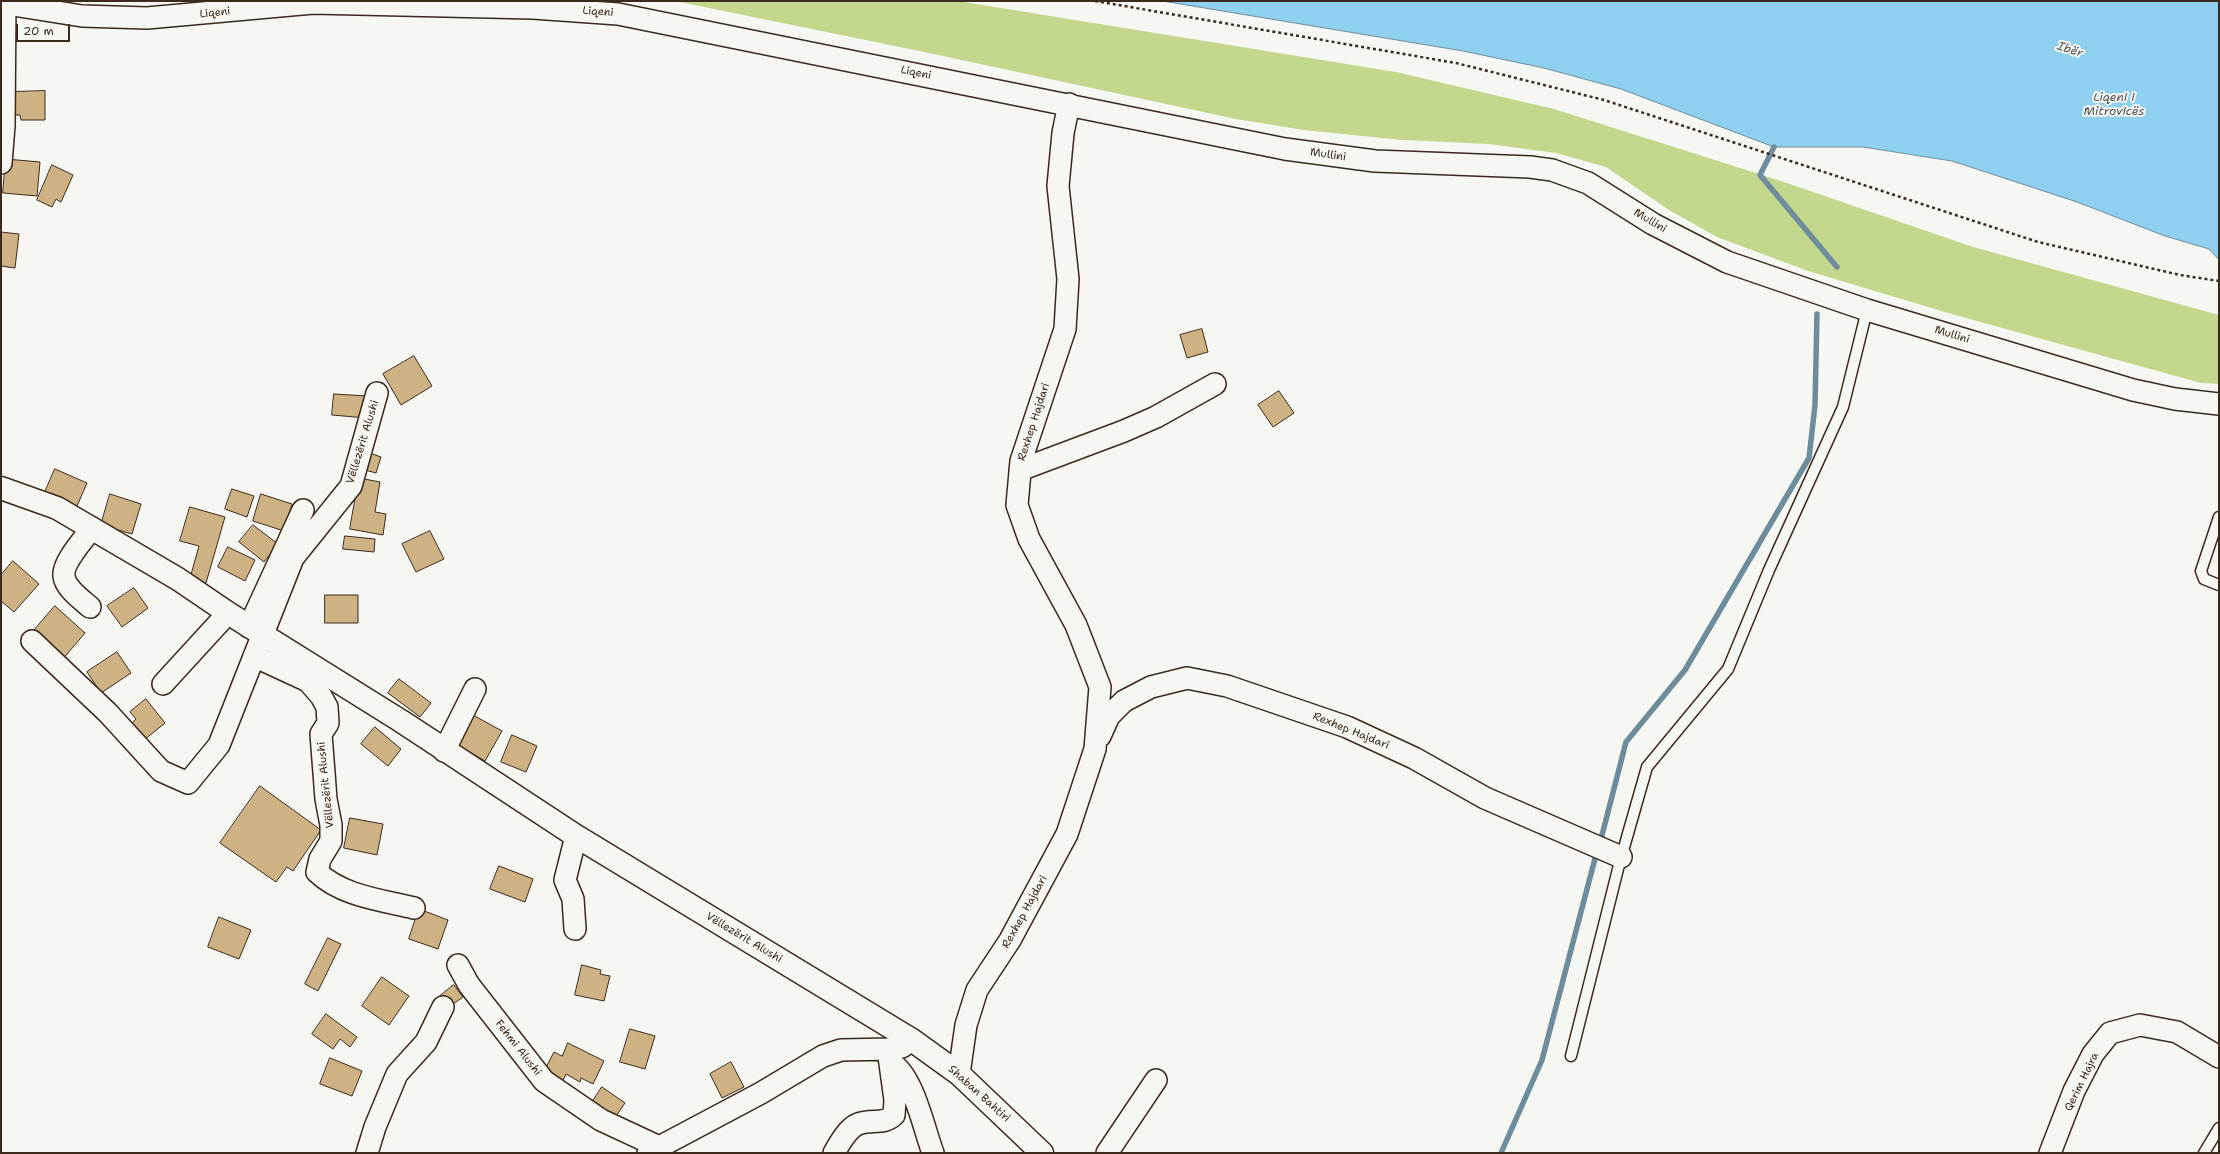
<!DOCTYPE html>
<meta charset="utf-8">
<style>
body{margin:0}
#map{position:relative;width:2220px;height:1154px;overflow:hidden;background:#f6f6f2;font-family:"Shantell Sans",sans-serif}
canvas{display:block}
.frame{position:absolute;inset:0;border:2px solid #3b2a1e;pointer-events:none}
.scale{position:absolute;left:16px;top:24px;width:54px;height:18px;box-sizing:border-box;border:2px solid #3b2a1e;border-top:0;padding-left:5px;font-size:12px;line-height:14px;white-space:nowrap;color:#3b2a1e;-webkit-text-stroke:3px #f6f6f2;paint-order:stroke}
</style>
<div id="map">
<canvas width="2220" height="1154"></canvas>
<div class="frame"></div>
<div class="scale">20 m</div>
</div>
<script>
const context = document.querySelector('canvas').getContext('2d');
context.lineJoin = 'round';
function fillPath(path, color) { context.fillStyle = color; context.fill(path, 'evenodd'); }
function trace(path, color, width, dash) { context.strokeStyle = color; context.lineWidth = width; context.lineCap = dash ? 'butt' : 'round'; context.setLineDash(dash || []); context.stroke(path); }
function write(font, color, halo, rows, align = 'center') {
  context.font = font + ' "Shantell Sans",sans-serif'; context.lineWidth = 4; context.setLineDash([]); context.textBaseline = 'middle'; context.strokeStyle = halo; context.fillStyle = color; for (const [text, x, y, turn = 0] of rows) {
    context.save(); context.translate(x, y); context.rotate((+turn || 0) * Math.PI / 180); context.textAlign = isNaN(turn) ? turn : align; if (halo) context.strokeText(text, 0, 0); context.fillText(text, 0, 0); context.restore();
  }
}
fillPath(new Path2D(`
 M675,1H958L1396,72L1554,109L1781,181L1973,247L2219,315V384L2201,383L1948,313L1808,271L1717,237L1669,210L1606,167L1556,153L1489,144L1402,140L1304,130L1236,119L929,53Z`), '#c3d78c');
const water = new Path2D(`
 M1163,1H2219V260L2209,249L2165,236L2077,202L1952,161L1863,147H1774L1621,89L1544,68L1463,51Z`);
fillPath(water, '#8fcff0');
trace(water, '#6d8d9c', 1);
trace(new Path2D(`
 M1774,147L1760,175L1837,267
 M1600,843L1626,742L1685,670L1809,458L1815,405L1817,314
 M1501,1153L1542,1060L1597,851`), '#6d8d9c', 5.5);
const building = new Path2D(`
 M45,91V120H21L20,115H11V92Z
 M6,159L40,162L37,196L3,193Z
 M52,165L73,175L61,202L56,199L52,207L37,200Z
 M1,232L19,234L15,268L1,266Z
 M1202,329L1208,352L1187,358L1180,335Z
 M414,356L432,386L401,405L383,374Z
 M1279,391L1294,413L1273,427L1258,405Z
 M334,394L368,396L366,418L332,415Z
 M370,453L381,457L376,473L365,470Z
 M55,469L87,483L74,513L42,499Z
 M359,478L380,482L375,512L386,514L383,535L350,529Z
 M232,489L254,496L247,517L225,509Z
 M110,494L141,504L132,534L101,525Z
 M261,494L292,504L284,531L253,521Z
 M190,507L225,517L206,583L190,578L199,546L180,541Z
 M253,525L278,544L264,562L239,542Z
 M430,531L444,559L416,572L402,544Z
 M345,536L375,539L374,552L343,549Z
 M228,547L255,560L245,581L218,567Z
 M13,561L39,584L14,612L1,601V575Z
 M134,588L148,608L122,627L107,606Z
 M325,595H358V623H325Z
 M55,606L85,633L62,660L31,634Z
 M117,652L131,673L101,693L87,672Z
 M399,679L431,703L420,717L388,693Z
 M146,699L165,723L144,740L131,724L136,719L130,712Z
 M473,715L502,731L485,761L457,745Z
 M375,727L401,749L388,766L361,744Z
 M512,735L537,746L526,772L501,762Z
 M260,786L321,830L293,871L287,867L276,882L220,843Z
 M350,818L383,824L377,855L344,848Z
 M499,866L533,879L525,902L490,889Z
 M419,909L448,920L438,949L409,939Z
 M219,917L251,930L239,959L208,947Z
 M328,938L341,944L318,991L305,984Z
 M582,965L601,970L600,974L610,976L604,1001L575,995Z
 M382,977L409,996L389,1025L362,1006Z
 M454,985L463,997L449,1007L440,996Z
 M326,1014L357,1037L350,1047L340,1039L333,1049L312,1034Z
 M630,1029L655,1036L645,1069L620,1062Z
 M568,1043L604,1061L593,1084L581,1078L580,1082L566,1074L561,1085L542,1075L554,1052L562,1056Z
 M330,1058L362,1071L352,1096L320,1084Z
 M731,1062L744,1087L722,1098L710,1074Z
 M602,1087L625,1103L612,1122L589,1107Z`);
fillPath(building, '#cfb283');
trace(building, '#3b2a1e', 1);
const lane = new Path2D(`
 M2219,517L2201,571L2204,579L2219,585
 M1571,1056L1619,865L1647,767L1728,669L1769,570L1843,407L1867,310
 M2204,1153L2219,1128`);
const street = new Path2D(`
 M1,3L82,16L147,18L313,3L533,8L618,14L1285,149L1375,161L1530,167L1552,170L1588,183L1653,224L1727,262L1867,310L2133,390L2175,399L2219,404
 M1,163L4,126L5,4
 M1020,470L1124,431L1156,417L1215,384
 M90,607C82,600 65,588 64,576C62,563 84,539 92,528
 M249,627L303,510
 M32,641L108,713L161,771L188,783L219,745L293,558L351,486L377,393
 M254,656L308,681L321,696L327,707L328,723L321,734L326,799L331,825V841L320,859L317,872C342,896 381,900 414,908
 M163,684L228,613
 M1100,736L1109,716L1124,701L1151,687L1187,678L1227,686L1347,727L1414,758L1485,798L1621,857
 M444,751L475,689
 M575,929L573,899L565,880L576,836
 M458,965L469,985L544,1081L601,1120L659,1147
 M891,1063C913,1075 924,1129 933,1153
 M959,1074L966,1025L977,990L1010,940L1067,834L1095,749L1100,687L1076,625L1029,539L1017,505L1021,461L1065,329L1068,279L1058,186L1063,133L1069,104
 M367,1153L375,1127L397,1074L426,1042L443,1007
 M648,1153L761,1093L823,1056L841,1050L891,1049L902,1047L912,1040
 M834,1153C839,1144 848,1128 858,1124C872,1118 882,1126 894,1115L895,1100L888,1049
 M1107,1153L1156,1080
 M2050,1153L2074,1091L2093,1054L2110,1033L2140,1025L2177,1032L2219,1057`);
const secondary = new Path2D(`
 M1,488L57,508L178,579L228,613L401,721L576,836L912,1040L959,1074L1042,1153`);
trace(lane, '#3b2a1e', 13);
trace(street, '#3b2a1e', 24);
trace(secondary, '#3b2a1e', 25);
trace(new Path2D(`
 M1095,1L1456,63L1604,100L2038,242L2180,275L2219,281`), '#3b2a1e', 2.5, [3, 3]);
trace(lane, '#f6f6f2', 10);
trace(street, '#f6f6f2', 21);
trace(secondary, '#f6f6f2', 22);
write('11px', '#3b2a1e', '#f6f6f2', [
 ["Liqeni",598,12,4],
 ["Liqeni",215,13,-6],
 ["Liqeni",916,73,11],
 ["Mullini",1328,155,8],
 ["Mullini",1650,221,31],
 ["Mullini",1952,335,17],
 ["Rexhep Hajdari",1034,422,-72],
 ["Vëllezërit Alushi",363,442,-73],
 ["Rexhep Hajdari",1351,731,22],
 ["Vëllezërit Alushi",326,785,-96],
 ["Rexhep Hajdari",1025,912,-61],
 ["Vëllezërit Alushi",744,938,31],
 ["Fehmi Alushi",518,1048,52],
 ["Qerim Hajra",2082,1082,-64],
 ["Shaban Bahtiri",979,1094,42]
]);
write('italic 12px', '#505352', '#f6f6f2', [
 ["Ibër",2070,50,18],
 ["Liqeni i",2114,98],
 ["Mitrovicës",2114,112]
]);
</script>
